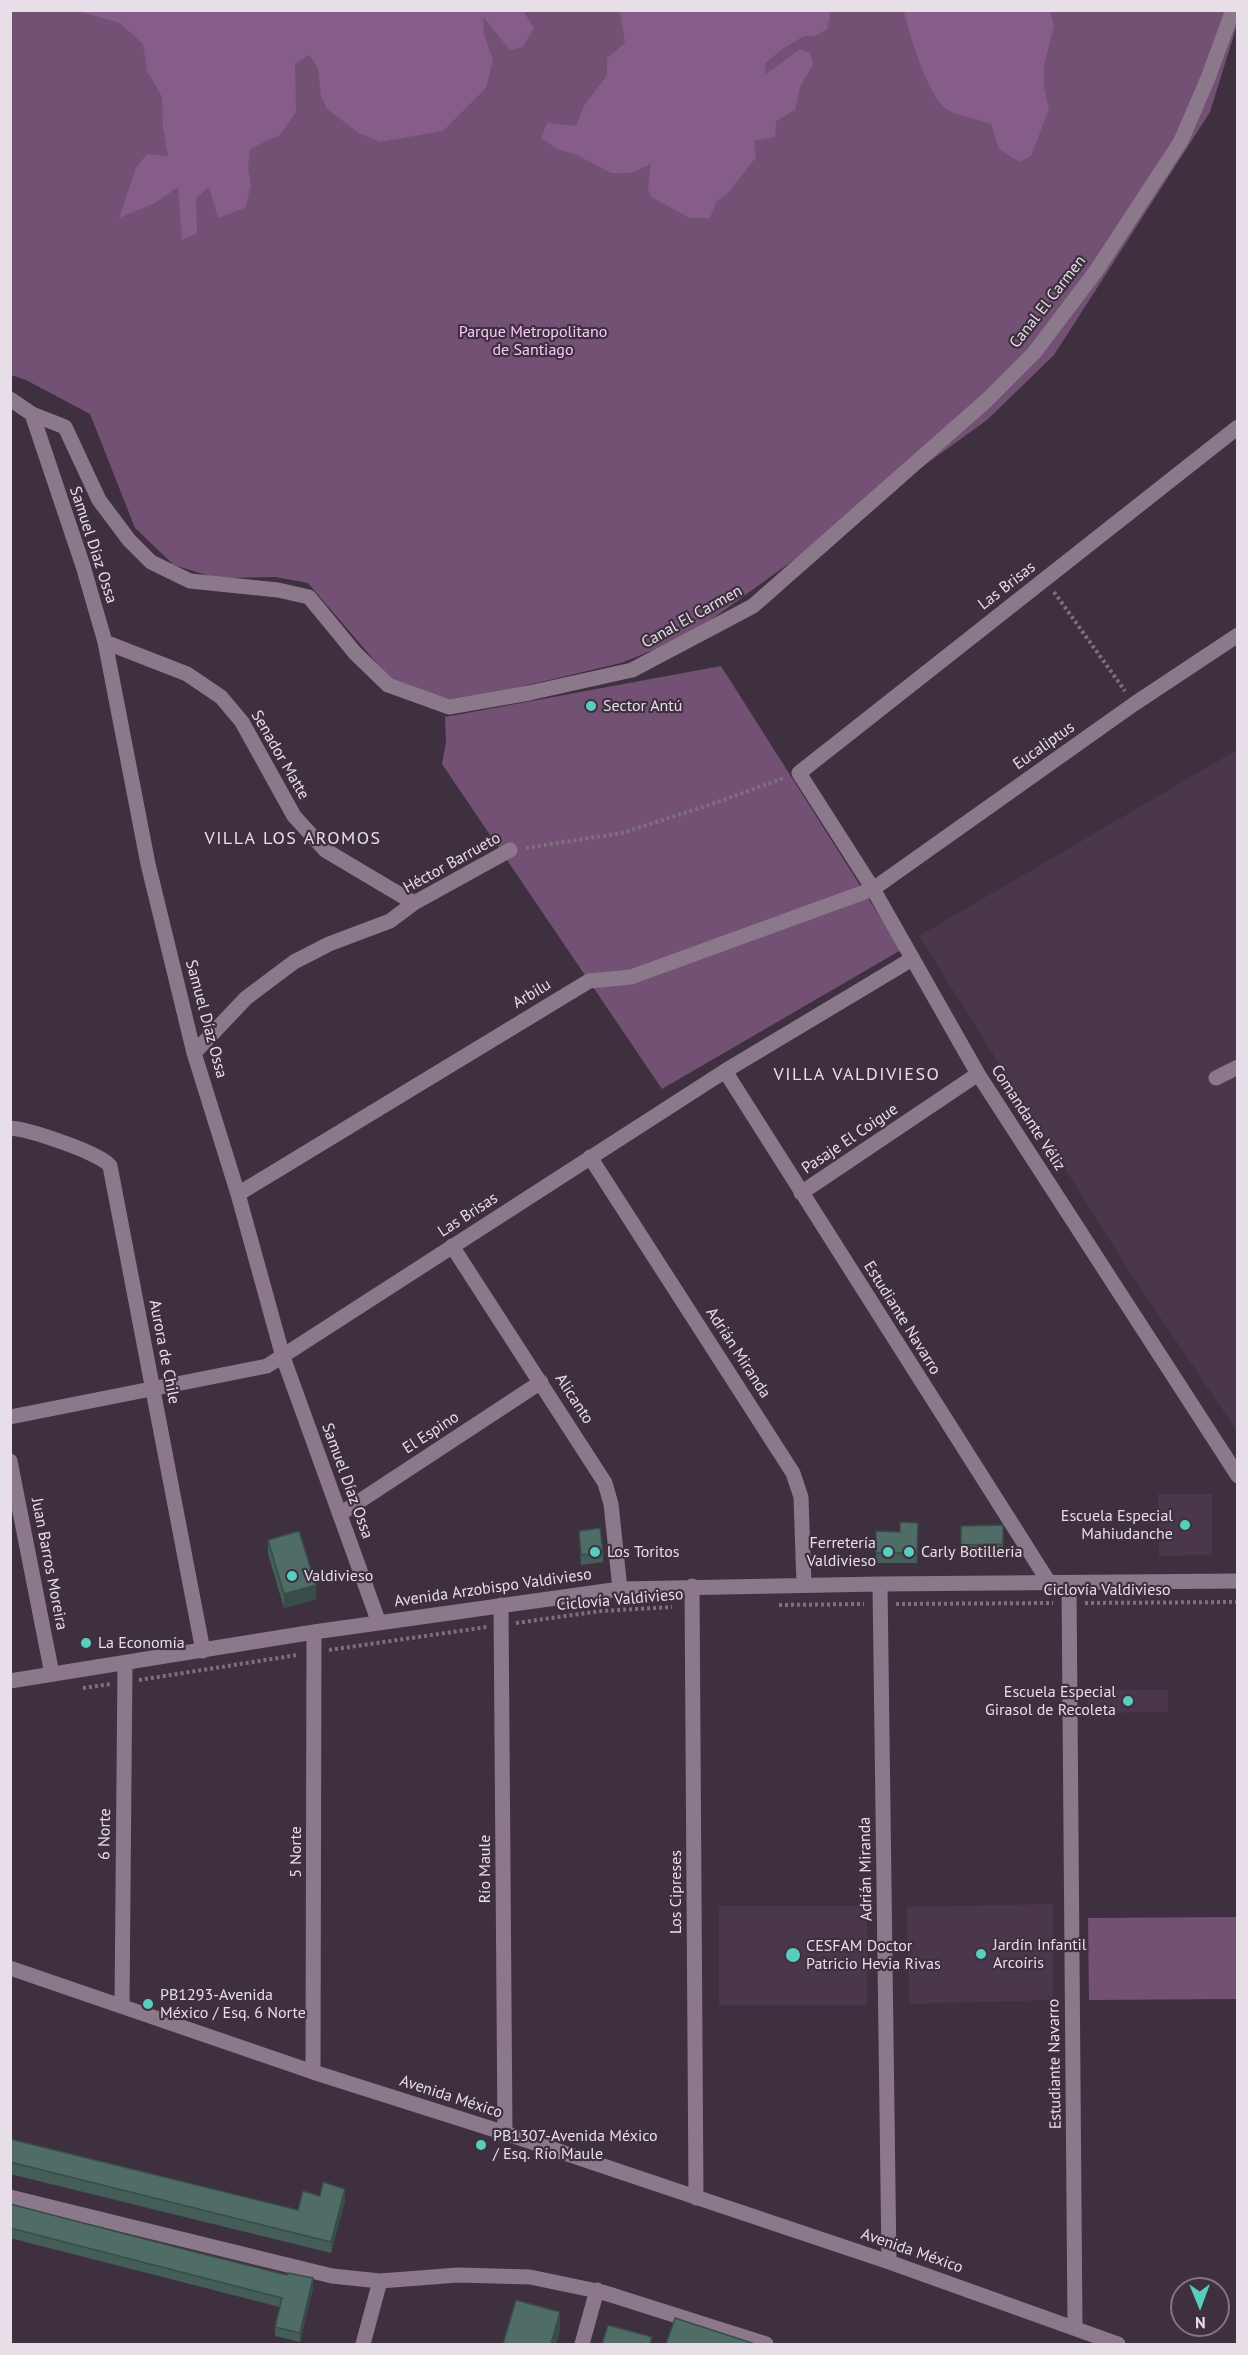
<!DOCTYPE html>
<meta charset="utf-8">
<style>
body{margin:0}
#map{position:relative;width:1248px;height:2355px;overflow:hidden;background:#3f303f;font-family:"PT Sans",sans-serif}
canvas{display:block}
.frame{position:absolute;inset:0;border:12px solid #e7dee7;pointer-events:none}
.north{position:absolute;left:1170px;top:2277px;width:60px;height:60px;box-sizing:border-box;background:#3f303f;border:2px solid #827682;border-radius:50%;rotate:179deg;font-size:16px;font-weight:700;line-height:24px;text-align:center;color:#e7dee7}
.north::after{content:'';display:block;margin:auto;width:21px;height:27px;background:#59cebf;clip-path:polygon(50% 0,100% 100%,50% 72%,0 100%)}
</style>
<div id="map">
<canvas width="1248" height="2355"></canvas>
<div class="frame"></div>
<div class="north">N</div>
</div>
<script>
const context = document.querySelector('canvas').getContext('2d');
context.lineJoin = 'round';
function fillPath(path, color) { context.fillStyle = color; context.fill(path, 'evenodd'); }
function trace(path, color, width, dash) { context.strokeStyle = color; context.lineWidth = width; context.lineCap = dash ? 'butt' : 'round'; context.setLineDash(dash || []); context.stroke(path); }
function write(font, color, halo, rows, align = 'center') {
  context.font = font + ' "PT Sans",sans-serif'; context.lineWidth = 4.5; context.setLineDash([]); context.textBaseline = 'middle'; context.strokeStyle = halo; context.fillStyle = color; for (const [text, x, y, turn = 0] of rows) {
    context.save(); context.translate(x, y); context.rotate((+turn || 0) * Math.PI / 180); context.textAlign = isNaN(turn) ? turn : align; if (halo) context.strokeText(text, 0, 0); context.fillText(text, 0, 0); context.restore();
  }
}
fillPath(new Path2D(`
 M1237,750V1431L1133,1277L919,936Z
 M1158,1494H1212V1555L1159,1556Z
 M1088,1690H1168V1712L1088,1713Z
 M1053,1904V2000L909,2004L907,1907Z
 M719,1906H867V2005H719Z`), '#4b374c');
fillPath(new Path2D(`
 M11,11H1237V25L1210,112L1054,355L987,420L708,622L673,642L621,663L520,687L445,700L392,681L308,583L276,577L216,578L174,565L135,528L90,414L26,380L11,375Z
 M721,666L901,950L662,1089L442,764L446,742L445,717Z
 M1237,1917V1999L1089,2000L1088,1918Z`), '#725174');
fillPath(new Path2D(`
 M523,11L534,28L523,47L510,50L483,17L484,34L493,60L486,88L443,131L380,142L359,133L327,109L321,96L318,68L309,55L295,64L296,112L280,135L250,149L248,167L251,185L245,208L218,218L209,187L196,198L197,233L182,240L178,187L155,203L119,218L136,168L147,154L168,156L163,128L162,97L147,71L143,44L120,23L78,11Z
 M620,11H829L830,15L827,29L815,36H804L784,48L765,63L766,74L800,49L810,53L813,64L800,87L795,110L776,121L775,137L754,141L756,157L730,191L716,202L710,218H690L651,197L648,188L651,164L631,173H611L577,155L557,149L541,138L547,123L576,126L584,106L607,75V58L625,43Z
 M904,11H1050L1054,25L1044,65V88L1049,109L1031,156L1019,162L999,149L991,124C977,118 954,117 943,106C926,89 909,34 904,11Z`), '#865d88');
trace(new Path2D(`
 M1054,592L1125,691
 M526,848L622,833L715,803L784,778
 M1085,1603L1238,1602
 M896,1604L1053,1603
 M779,1605L864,1604
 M516,1623L601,1611L672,1607
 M329,1650L487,1627
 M139,1680L297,1655
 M83,1688L111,1684`), '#7d707d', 4, [3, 3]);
trace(new Path2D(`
 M10,399L32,414L65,427L99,500L129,540L151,562L190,581L278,590L309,597L355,653L388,685L449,707L529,693L632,670L753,606L987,400L1034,353L1096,271L1181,141L1208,78L1233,10
 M32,414L83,566L105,642L148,864L194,1053L238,1194L283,1357L379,1623
 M1238,427L799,773L873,889L978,1074L1238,1476
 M105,642L187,674L221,697L242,722L294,816L325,850L414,903
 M194,1053L246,998L294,962L329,944L390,921L414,903L510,850
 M725,1071L1050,1584
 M1216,1078L1238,1067
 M10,1128C28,1129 101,1153 110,1166L203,1651
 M590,1157L793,1473L801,1497L804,1585
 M801,1193L978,1074
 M238,1194L589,981L631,977L873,889L1134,704L1238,635
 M452,1246L605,1483L611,1504L620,1589
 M10,1417L267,1366L725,1071L912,959
 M10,1461L52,1674
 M340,1514L541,1382
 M880,1584L889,2262
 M1069,1584L1075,2328
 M692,1586L696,2198
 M501,1605L505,2133
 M10,1681L314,1632L620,1589L880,1584L1238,1581
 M10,1968L313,2072L505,2133L889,2262L1118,2344
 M122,2006L125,1663
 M313,2072L314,1632
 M10,2197L332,2276L380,2281L458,2275L530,2277L602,2292L766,2344
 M363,2344L380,2281
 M582,2344L597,2290`), '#8b788b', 15);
fillPath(new Path2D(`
 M918,1523L917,1563H876V1531L900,1532Z
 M1003,1525V1554L961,1555V1526Z
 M579,1531L603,1553V1562L581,1565L579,1540Z
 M268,1540L316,1599L284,1608L268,1554Z
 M10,2139L298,2210L345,2201L331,2253L10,2174Z
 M10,2204L313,2288L300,2342L275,2336V2327L280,2307L10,2238Z`), '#455d59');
fillPath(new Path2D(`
 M316,1585V1599L284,1608V1594Z
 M345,2189V2201L331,2253V2242Z
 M313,2278V2288L300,2342V2333Z
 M560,2312V2331L556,2344H551Z`), '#384c48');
const building = new Path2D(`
 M900,1522L918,1523L917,1553H876V1531L900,1532Z
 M1003,1525V1544L961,1545V1526Z
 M600,1528L603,1553L581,1555L579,1531Z
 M299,1531L316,1585L284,1594L268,1540Z
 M10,2139L298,2210L303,2191L320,2196L323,2182L345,2189L331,2242L10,2162Z
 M10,2204L191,2251L287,2275L288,2273L313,2278L300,2333L275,2327L282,2298L10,2228Z
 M516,2300L560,2312L551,2344H503Z
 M675,2318L755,2344H666Z
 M608,2325L652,2337L650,2344H602Z`);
fillPath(building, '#506c67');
trace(building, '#384c48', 1.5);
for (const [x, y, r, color] of [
 [591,706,6,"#59cebf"],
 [1185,1525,6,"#59cebf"],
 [595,1552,6,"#59cebf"],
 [888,1552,6,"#59cebf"],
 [909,1552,6,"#59cebf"],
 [292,1576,6,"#59cebf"],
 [86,1643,6,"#59cebf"],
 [1128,1701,6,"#59cebf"],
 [981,1954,6,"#59cebf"],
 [793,1955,8,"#59cebf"],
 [148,2004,6,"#59cebf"],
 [481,2145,6,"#59cebf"]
]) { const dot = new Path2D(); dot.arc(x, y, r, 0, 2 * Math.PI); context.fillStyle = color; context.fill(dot); trace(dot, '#3f303f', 2); }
write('16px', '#e7dee7', '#3f303f', [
 ["Canal El Carmen",1048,302,-52],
 ["Samuel Díaz Ossa",93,545,72],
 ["Las Brisas",1007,586,-38],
 ["Canal El Carmen",692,617,-29],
 ["Eucaliptus",1044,746,-35],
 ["Senador Matte",280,755,60],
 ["Héctor Barrueto",452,863,-29],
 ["Arbilu",532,994,-31],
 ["Samuel Díaz Ossa",206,1019,75],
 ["Comandante Véliz",1028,1118,57],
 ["Pasaje El Coigue",850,1139,-34],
 ["Las Brisas",468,1215,-33],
 ["Estudiante Navarro",902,1318,58],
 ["Aurora de Chile",164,1352,79],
 ["Adrián Miranda",738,1353,57],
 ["Alicanto",574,1399,57],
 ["El Espino",431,1433,-33],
 ["Samuel Díaz Ossa",347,1481,70],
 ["Juan Barros Moreira",49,1564,79],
 ["Avenida Arzobispo Valdivieso",493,1588,-8],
 ["Ciclovía Valdivieso",1107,1590],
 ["Ciclovía Valdivieso",620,1600,-5],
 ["6 Norte",105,1834,-89],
 ["5 Norte",296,1852,-90],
 ["Río Maule",485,1869,-90],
 ["Adrián Miranda",866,1869,-91],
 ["Los Cipreses",676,1892,-90],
 ["Estudiante Navarro",1055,2064,-91],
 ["Avenida México",451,2097,18],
 ["Avenida México",912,2251,19]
]);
write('16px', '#fac7fc', '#3f303f', [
 ["Parque Metropolitano",533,332],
 ["de Santiago",533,350]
]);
write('16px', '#e7dee7', '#3f303f', [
 ["Sector Antú",603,706],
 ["Escuela Especial",1173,1516,"right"],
 ["Mahiudanche",1173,1534,"right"],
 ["Ferretería",876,1543,"right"],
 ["Valdivieso",876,1561,"right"],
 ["Los Toritos",607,1552],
 ["Carly Botilleria",921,1552],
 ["Valdivieso",304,1576],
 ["La Economía",98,1643],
 ["Escuela Especial",1116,1692,"right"],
 ["Girasol de Recoleta",1116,1710,"right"],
 ["Jardín Infantil",993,1945],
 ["Arcoíris",993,1963],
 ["CESFAM Doctor",806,1946],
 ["Patricio Hevia Rivas",806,1964],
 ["PB1293-Avenida",160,1995],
 ["México / Esq. 6 Norte",160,2013],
 ["PB1307-Avenida México",493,2136],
 ["/ Esq. Río Maule",493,2154]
], 'left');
context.letterSpacing = '1.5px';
write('18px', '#e7dee7', '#3f303f', [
 ["VILLA LOS AROMOS",293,839],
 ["VILLA VALDIVIESO",857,1075]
]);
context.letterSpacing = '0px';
</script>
